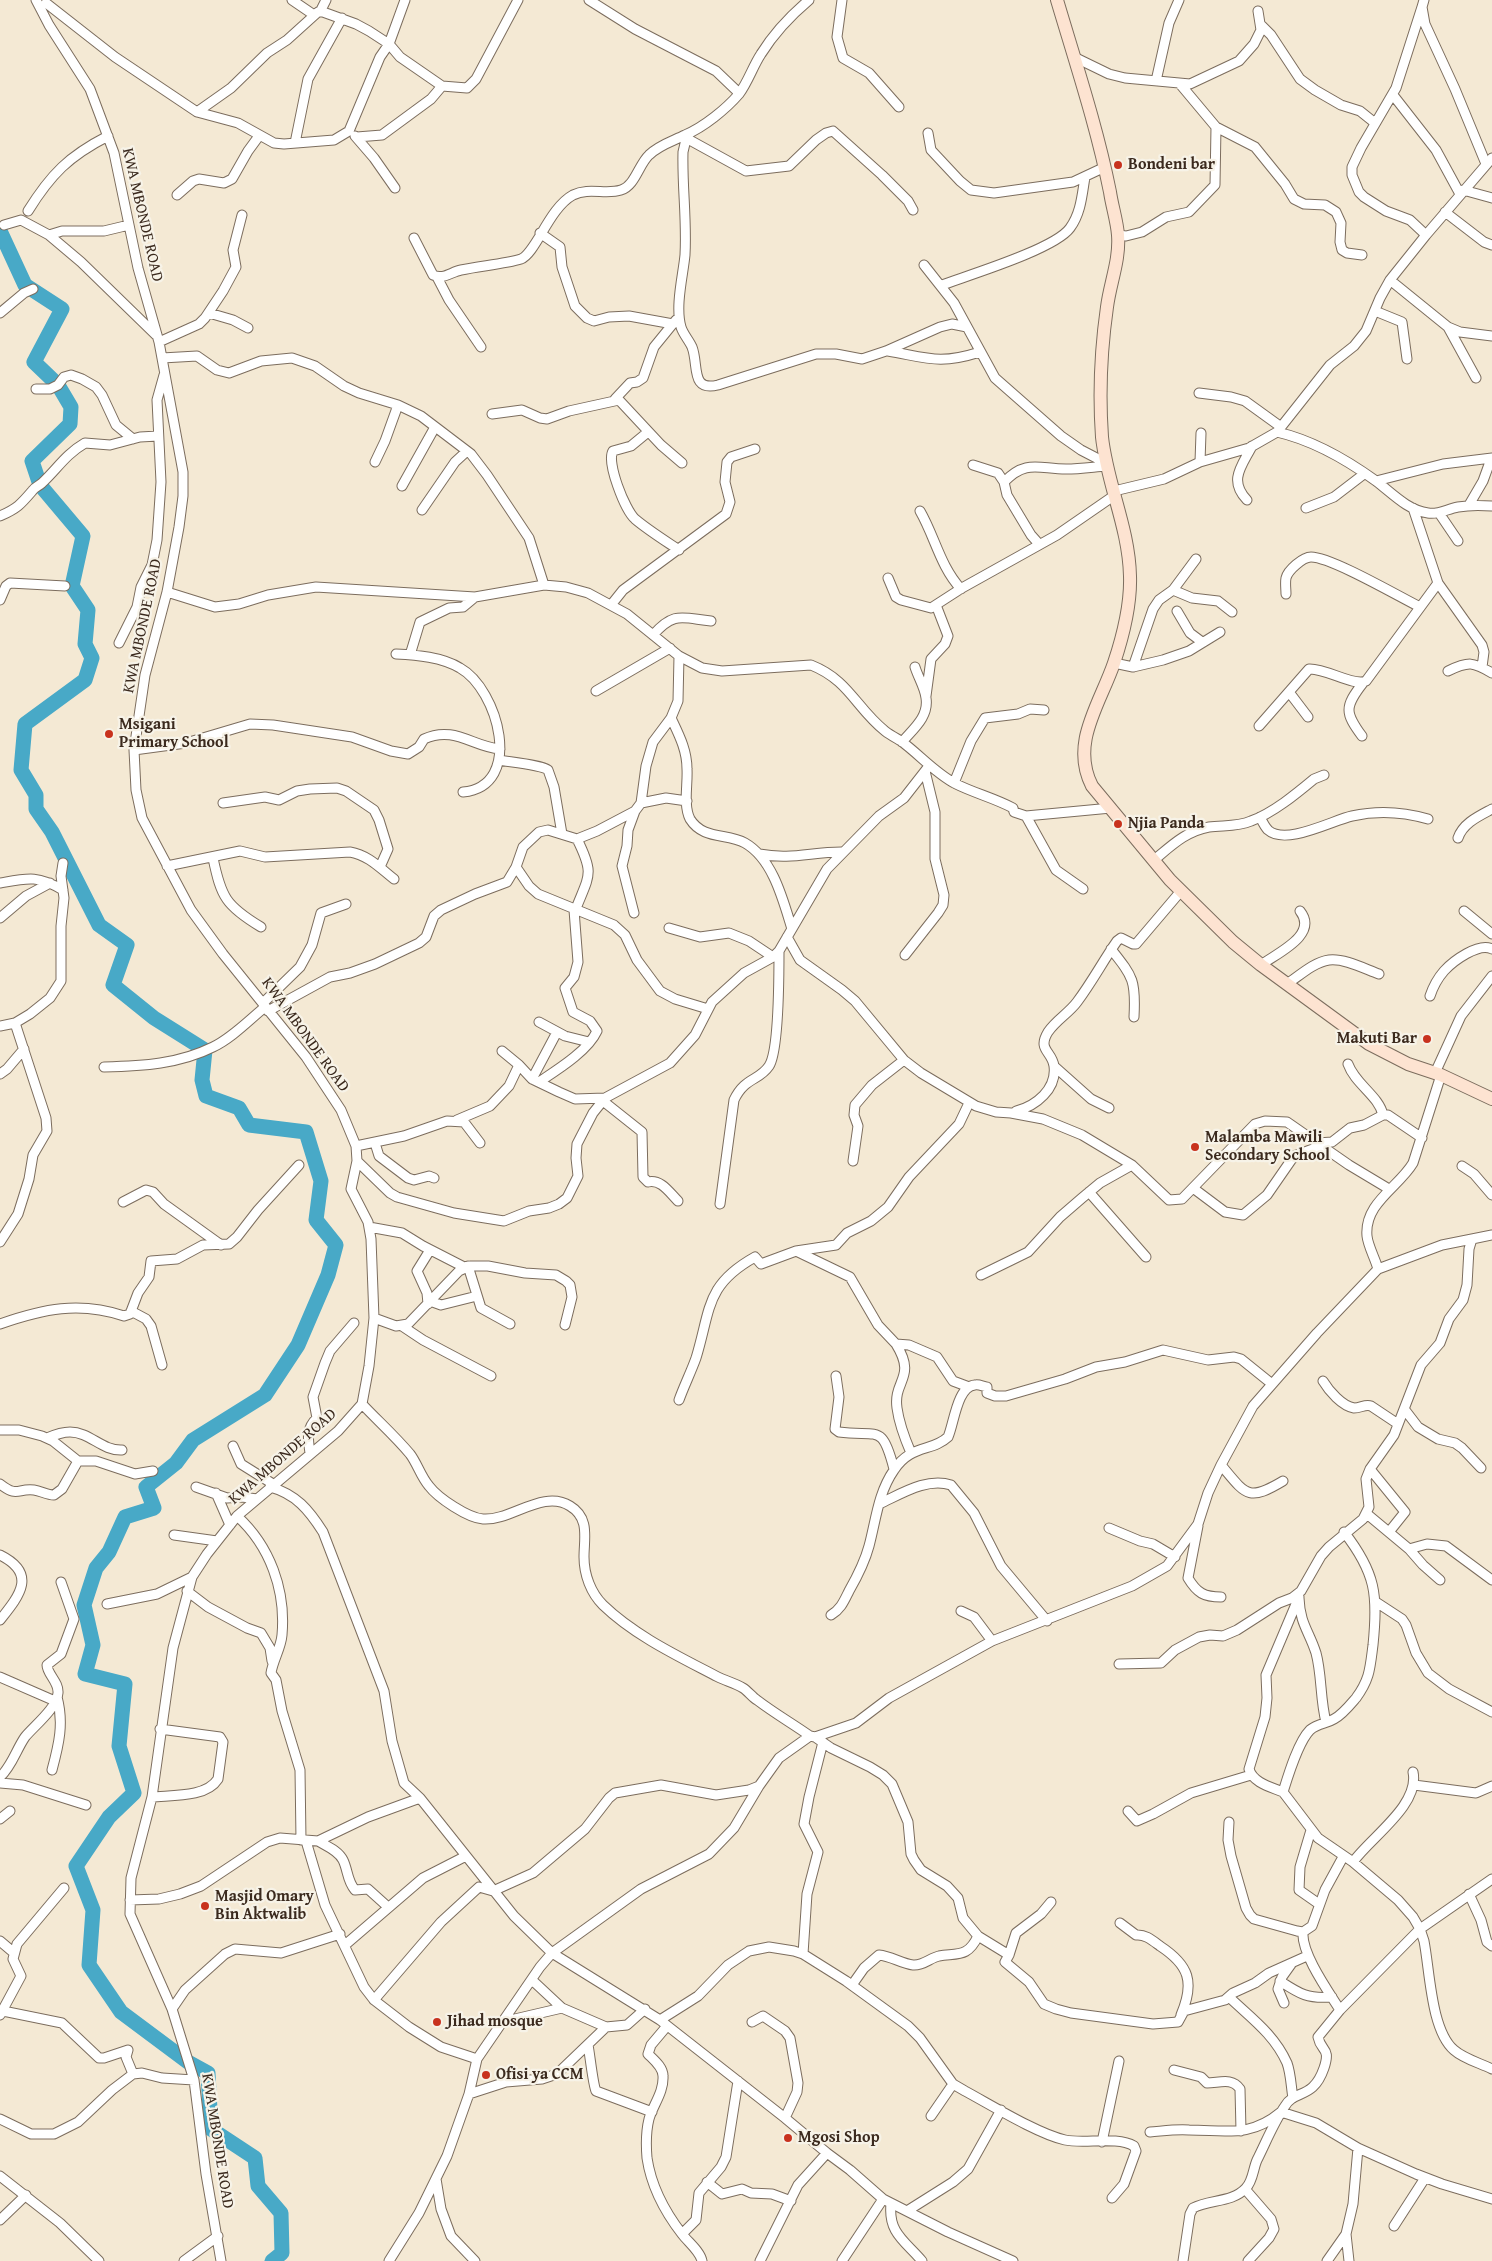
<!DOCTYPE html>
<style>
body{margin:0}
canvas{display:block;background:#f4e9d4}
</style>
<canvas width="1492" height="2261"></canvas>
<script>
const context = document.querySelector('canvas').getContext('2d');
context.lineJoin = 'round';
function trace(path, color, width, dash) { context.strokeStyle = color; context.lineWidth = width; context.lineCap = dash ? 'butt' : 'round'; context.setLineDash(dash || []); context.stroke(path); }
function write(font, color, halo, rows, align = 'center') {
  context.font = font + ' "Gentium Book Plus",serif'; context.lineWidth = 4.5; context.setLineDash([]); context.textBaseline = 'middle'; context.strokeStyle = halo; context.fillStyle = color; for (const [text, x, y, turn = 0] of rows) {
    context.save(); context.translate(x, y); context.rotate((+turn || 0) * Math.PI / 180); context.textAlign = isNaN(turn) ? turn : align; if (halo) context.strokeText(text, 0, 0); context.fillText(text, 0, 0); context.restore();
  }
}
trace(new Path2D(`
 M0,231L25,285L62,309L34,362L58,385L71,407L70,424L32,461L40,485L83,536L72,586L88,610L85,644L92,658L85,680L25,724L21,770L36,795V809L52,832L99,925L127,945L113,985L154,1018L205,1050L202,1080L206,1096L239,1108L249,1125L306,1132L321,1181L316,1220L336,1245L328,1275L298,1345L265,1395L193,1440L176,1463L146,1487L154,1508L125,1517L109,1552L96,1568L84,1605L93,1645L85,1674L125,1684L119,1746L134,1793L109,1817L76,1866L93,1910L89,1965L121,2012L188,2062L208,2073L211,2129L255,2158L258,2186L281,2213L282,2253L272,2261`), '#48a9c7', 15);
const street = new Path2D(`
 M36,0L49,25L90,89L114,153L138,268L159,342L183,472V496L179,527L167,592L145,675L134,750L136,790L142,818L191,910L223,954L306,1057L341,1110L356,1146L357,1161L351,1189L368,1222L371,1239L374,1318L369,1366L362,1404L338,1431L237,1516L207,1554L192,1577L173,1648L152,1797L131,1878L130,1914L172,2009L194,2080L206,2174L221,2261
 M292,0L314,15
 M589,0L635,29L716,71L739,93
 M842,0L837,37L843,58L869,73L899,107
 M1424,0L1422,7L1425,24L1455,89L1486,164
 M46,3L115,57L197,112L238,123L274,143L284,144L334,140L349,131L380,57L389,44L405,0
 M1422,7L1396,88L1361,148L1352,167V175L1359,192L1364,197L1386,211L1410,220L1426,235
 M320,12L326,0
 M1261,25L1271,35L1300,79L1315,90L1341,105L1360,111L1375,123
 M1074,57L1109,74L1125,78L1190,84L1239,61L1254,44L1261,30L1258,11
 M1156,81L1169,23L1179,0
 M1393,95L1436,150L1460,194
 M197,112L231,88L267,53L287,40L318,12H323L356,24L369,31L389,44L400,57L442,86L467,88L476,79L518,0
 M1216,127L1255,147L1285,184L1294,199L1304,204L1325,205L1336,212L1341,223L1340,242L1342,250L1347,253L1362,255
 M928,133L931,150L960,181L971,190L994,193L1073,182L1105,167
 M687,135L683,152C682,186 687,220 685,255C683,276 675,306 681,327C683,334 689,340 692,347C699,365 690,392 718,385L816,354H836L862,359L886,351L940,327L952,324L967,327
 M355,136L374,158L395,188
 M357,137L382,135L431,99L442,86
 M686,138L746,171L789,166L816,140L826,133L833,131L882,175L908,201L913,210
 M295,143L308,79L342,18
 M1463,190L1492,198
 M177,195L193,181L199,179L224,183L232,179L248,151L259,136
 M28,211C51,174 69,156 108,136
 M1445,212L1484,242L1492,245
 M4,225L21,220L49,235L81,262L156,335
 M540,233L560,247L562,267L575,306L587,318L594,321L609,317L629,316L673,324
 M49,235L62,231H104L129,225
 M1118,235L1126,236L1142,232L1166,217L1189,212L1215,185L1216,127L1180,84
 M414,238L433,275C443,280 451,272 461,270C479,266 505,264 521,259C536,253 549,208 573,195C589,187 606,195 621,190C635,186 639,164 649,155C659,145 673,141 685,135C704,127 726,109 739,94C748,82 753,66 761,54C774,33 790,16 809,0
 M924,265L954,303L995,378L1061,436L1081,450L1106,463
 M437,277L449,300L481,347
 M1390,280L1448,327L1460,332L1492,336
 M942,285C969,275 1055,249 1070,228C1081,213 1082,195 1085,177
 M1375,311L1402,322L1407,359
 M0,313L24,293L33,289
 M209,313L233,320L248,328
 M1448,327L1476,378
 M159,342L199,324L205,318L223,291L236,267L233,250L242,215
 M888,351C928,358 939,365 980,352
 M162,358L197,356L217,370L229,373L261,361L292,358L315,366L344,386L359,393L398,405L421,416L471,454L487,475L529,538L544,585
 M36,389H50L58,385L64,377L71,375L82,379L96,387L102,395L116,425L133,439
 M1199,393L1231,397L1245,401L1281,427
 M615,399L630,383L637,382L643,378L654,347L676,320
 M492,414L522,410L540,418L547,419L569,411L619,400L661,445L682,463
 M648,432L631,446L613,451C606,462 625,510 635,519C648,530 664,540 679,550
 M1277,432C1312,440 1347,460 1376,481C1392,493 1407,510 1428,513C1438,515 1447,509 1458,507C1469,505 1480,505 1492,506
 M375,462L385,441L398,405
 M1200,462L1201,433
 M973,465L998,473L1004,482L1007,495L1031,535L1039,544
 M1376,481L1443,464L1492,458
 M1004,482C1026,459 1039,469 1066,469C1080,469 1093,467 1106,466
 M402,486L435,427
 M1114,491L1164,479L1200,462L1249,448L1277,432L1330,365L1354,346L1366,331L1380,298L1390,280L1426,235L1492,158
 M1247,500C1228,480 1242,466 1252,446
 M1469,505L1483,481L1491,459
 M1306,508L1334,497L1364,474
 M1413,508L1438,583L1482,645L1484,652L1482,667
 M422,510L455,462L467,451
 M920,511C935,537 940,566 961,589
 M1439,513L1458,541
 M0,516C18,508 21,504 33,490C35,487 39,486 42,483C57,469 66,454 85,443L110,445L140,437L158,436
 M888,578L896,597L901,600L931,608L962,588L1057,535L1115,495
 M1173,590L1192,598L1218,601L1232,612
 M167,592L215,607L239,604L268,595L316,587L475,597L544,585L566,587L588,593L627,614L679,656L702,668L722,671L811,665C849,680 856,708 885,731C890,735 896,738 901,741C920,755 935,773 956,784C974,793 994,798 1013,808L1014,812L1026,816L1111,808
 M1286,594C1286,589 1285,583 1286,578C1288,570 1303,557 1311,557C1331,557 1398,596 1420,607
 M0,600L6,586L10,583L65,586
 M611,605L623,590L726,514L730,502L725,482L727,462L731,457L755,449
 M1177,611L1190,633L1202,642
 M653,635C674,611 682,618 711,621
 M119,643L137,607L141,587L152,565L157,540L161,482L157,400L164,375
 M396,654C417,655 442,657 460,668C498,689 525,786 463,792
 M410,655L420,622L449,608L463,607L475,597
 M1114,663L1133,667L1163,660L1189,651L1220,632
 M1133,667L1153,609L1159,600L1173,590L1196,559
 M1448,671C1469,661 1473,662 1492,673
 M596,691L670,648
 M1289,692L1308,717
 M926,696L931,659L945,644L948,636L936,605
 M671,718C679,735 687,750 687,769C688,784 683,805 690,819C703,840 727,833 745,843C773,859 783,900 792,929
 M1259,726L1309,669C1326,668 1354,687 1366,681L1438,583
 M1362,736C1345,713 1344,707 1363,683
 M902,742C913,729 929,717 926,698C925,688 918,677 915,667
 M134,750L186,743L250,724L273,725L352,737L391,751L408,754L419,747L424,739C454,725 473,747 500,749
 M499,760C510,762 542,765 548,770L554,787L562,834
 M954,783L971,741L985,718L1018,714L1030,709L1044,710
 M223,803L265,797L279,800L297,791L310,789L337,788L346,791L374,810L379,820L388,849L380,867
 M641,803L666,798L687,801
 M1026,816L1056,870L1083,889
 M1260,817C1262,821 1265,827 1268,830C1286,846 1333,820 1352,816C1378,810 1404,812 1428,819
 M1458,838C1463,823 1479,816 1492,809
 M759,854C791,860 811,852 841,852
 M213,858C221,897 226,906 261,927
 M1154,860C1171,846 1186,831 1209,827C1223,825 1237,827 1251,821C1273,813 1296,794 1314,779L1324,775
 M167,866L240,851L265,857L350,852C368,855 380,868 394,879
 M516,867L529,886L538,894L614,925L625,935L637,960L660,991L675,999L708,1009
 M0,883C28,878 37,875 63,890
 M575,911C589,875 595,875 577,839
 M1464,911L1492,934
 M634,913L622,866L627,846L628,830L635,811
 M0,918L26,896L50,883
 M669,928L700,937L729,933L749,941L773,957
 M787,937L800,960L842,990L855,1001L904,1060L921,1073L976,1106L996,1112L1011,1113L1043,1119L1082,1135L1132,1165L1169,1200L1182,1199L1255,1124L1265,1121L1287,1122L1349,1165L1389,1189
 M1111,949C1133,977 1136,980 1134,1017
 M905,955L938,913L943,905L944,895L935,859V812L925,771
 M1261,965C1277,953 1319,935 1300,911
 M1287,984C1299,976 1314,962 1329,960C1344,958 1365,969 1379,974
 M1430,996C1433,987 1437,979 1444,971C1453,961 1479,942 1492,949
 M263,1003L300,967L312,945L321,913L346,904
 M268,1011L330,977L350,973L375,964L419,943L426,937L434,916L441,910L475,894L507,882L516,867L523,847L539,832L548,830L577,839L597,831L635,811L641,803L646,766L653,742L671,718L678,701L679,656
 M539,1022L565,1036L589,1042
 M0,1026L15,1023L30,1014L50,998L61,981V926L64,898L61,876L63,863
 M502,1051L519,1065L532,1079L559,1092L575,1099L605,1098L670,1063L695,1035L712,1002L744,973L773,957L779,951L827,869L879,816L904,798L929,766
 M1348,1064C1355,1084 1379,1096 1383,1115
 M1054,1066L1091,1099L1109,1108
 M104,1067C143,1066 179,1064 213,1047C232,1038 249,1020 265,1007
 M1435,1073L1461,1016L1492,976
 M0,1074L7,1069L24,1049
 M532,1079L557,1032
 M539,1082C557,1070 588,1051 597,1031L590,1021L573,1012L565,988L574,977L578,962L574,910
 M603,1101L642,1132L643,1177L648,1182C661,1179 669,1192 678,1201
 M1016,1111C1036,1106 1057,1089 1054,1066C1052,1051 1037,1050 1048,1032C1056,1020 1069,1013 1077,1002C1092,982 1103,961 1117,941L1121,938L1133,944H1136L1181,891
 M457,1120L490,1106L509,1086L519,1065
 M375,1143L379,1156L408,1178L414,1180L429,1176L434,1178
 M1318,1143L1332,1142L1350,1128L1364,1125L1383,1115H1388L1422,1138
 M356,1146L404,1136L447,1121L464,1122L480,1143
 M357,1161L390,1193L397,1197L454,1213L504,1221L529,1211L549,1208L559,1204L567,1198L578,1176L576,1158L577,1144L593,1113L605,1098
 M853,1161L858,1126L854,1115L855,1105L872,1085L904,1060
 M1462,1166L1474,1174L1492,1195
 M1193,1188L1225,1212L1243,1215L1267,1195L1294,1156L1321,1146
 M1089,1192L1146,1257
 M123,1202L146,1190L153,1192L164,1204L221,1245
 M720,1204L734,1100C745,1077 759,1081 769,1066C779,1051 779,972 779,951
 M369,1227L402,1233L423,1246L464,1267
 M0,1242L18,1214L29,1179L33,1155L47,1131L46,1118L15,1023
 M796,1251L850,1277L878,1325L896,1344L909,1345L937,1357L953,1381L969,1387
 M468,1266L481,1308L510,1324
 M1378,1269C1375,1258 1368,1246 1367,1236C1364,1203 1399,1187 1413,1163L1441,1075
 M981,1275L1028,1252L1060,1217L1082,1198L1100,1183L1132,1165
 M430,1301L441,1305L477,1296
 M428,1304L427,1293L417,1271L430,1250
 M131,1311L146,1319L151,1326L162,1365
 M374,1318L396,1326L408,1324L459,1271L470,1266H488L525,1273L556,1275L566,1281L570,1285L572,1297L565,1325
 M0,1324C43,1309 79,1301 124,1316L130,1314L138,1293L149,1277L151,1261L177,1259L203,1245L229,1244L237,1237L258,1210L299,1165
 M402,1326L423,1340L491,1376
 M896,1344C917,1378 893,1380 897,1408C899,1423 905,1439 911,1453
 M836,1376L839,1397L835,1429L839,1432C879,1437 882,1423 894,1469
 M1323,1381C1329,1391 1342,1406 1354,1408C1361,1408 1365,1404 1371,1406L1398,1424
 M679,1400C684,1386 691,1372 696,1358C711,1309 705,1285 755,1257L761,1264L796,1251L836,1245L847,1233L871,1221L888,1207L909,1177L959,1124L969,1103
 M362,1404C378,1421 395,1436 410,1454C417,1463 421,1477 429,1486C438,1498 468,1518 483,1519C511,1521 543,1489 570,1506C590,1518 584,1538 584,1557C584,1575 591,1593 603,1605C635,1636 680,1657 718,1677C726,1681 735,1683 743,1688C748,1691 752,1697 757,1700C774,1713 793,1724 810,1736
 M1405,1410L1418,1427L1438,1439L1455,1443L1462,1448L1481,1468
 M0,1430H19L42,1436L53,1441L78,1461H96L135,1474L153,1471
 M47,1438C54,1435 62,1432 70,1432C90,1432 102,1451 122,1450
 M233,1446L241,1464L273,1484
 M310,1453C308,1439 306,1428 317,1418L313,1397L325,1363L330,1351L354,1323
 M1221,1465C1246,1495 1248,1502 1283,1481
 M1370,1469L1405,1512L1389,1532
 M0,1484C18,1498 17,1488 34,1490C41,1491 47,1495 54,1495L62,1489L78,1461
 M196,1487L227,1498L242,1497L257,1499
 M270,1487C296,1494 309,1510 323,1532L384,1691L392,1741L404,1783L420,1798L514,1916L552,1953L660,2020L785,2118L827,2153L850,2170L883,2199L948,2232L1013,2261
 M216,1493L230,1525
 M879,1504C901,1494 927,1477 951,1485L974,1513L1001,1566L1047,1621
 M1367,1514L1409,1549L1427,1544L1446,1546L1492,1580
 M237,1516C270,1546 286,1590 282,1635C281,1648 273,1660 271,1673L276,1680L282,1711L300,1770L301,1840
 M1198,1526L1188,1578C1197,1593 1204,1597 1221,1597
 M1109,1528L1140,1541L1153,1544L1175,1557
 M1344,1532C1376,1573 1378,1595 1373,1645C1370,1668 1370,1679 1356,1698C1350,1705 1342,1715 1334,1719C1326,1724 1318,1723 1310,1730C1298,1742 1288,1776 1283,1792L1318,1838L1353,1862L1398,1900L1413,1917L1420,1929L1424,1941C1430,1972 1431,2030 1454,2050C1464,2059 1480,2063 1492,2069
 M174,1535L217,1541
 M1409,1549L1423,1565L1440,1580
 M0,1555C38,1574 19,1596 0,1620
 M187,1591L208,1607L247,1628L261,1633L270,1648L272,1661
 M1299,1598C1300,1624 1309,1631 1316,1653C1322,1675 1320,1699 1326,1722
 M1376,1602L1402,1619L1406,1625L1416,1653L1428,1673L1449,1689L1492,1712
 M107,1604L157,1594L192,1577
 M961,1611L974,1617L992,1641
 M831,1615C841,1609 844,1601 849,1591C857,1577 865,1561 869,1546C876,1520 878,1493 894,1470C911,1444 932,1452 948,1437C954,1424 957,1386 975,1385C979,1384 984,1387 987,1387V1393L995,1396H1006L1065,1379L1096,1367L1125,1362L1163,1350L1208,1360L1234,1357L1241,1359L1272,1384
 M1119,1664L1161,1663L1175,1650L1199,1637L1210,1635L1223,1636L1237,1630L1279,1603L1292,1598L1301,1591L1321,1556L1329,1547L1363,1519L1369,1507L1366,1479L1370,1469L1394,1435L1421,1365L1440,1343L1449,1319L1463,1300L1467,1285L1469,1249L1472,1239L1492,1235
 M0,1677L55,1701
 M815,1737L831,1748L870,1767L883,1775L892,1784L908,1822L911,1854L914,1860L921,1870L947,1886L958,1898L963,1918L978,1936L1009,1955L1005,1962L1029,1982L1044,2004L1056,2009L1071,2013L1153,2024L1178,2022
 M52,1770C59,1744 64,1723 57,1697
 M0,1777C12,1766 16,1750 25,1737C34,1726 57,1708 58,1693C59,1682 47,1674 47,1665L61,1654L74,1619L61,1582
 M0,1783L23,1785L86,1805
 M1414,1785L1476,1793L1492,1786
 M1283,1792C1271,1787 1253,1783 1249,1769L1265,1717L1267,1698L1266,1675L1299,1597
 M152,1797C171,1795 206,1798 218,1779L223,1742L220,1737L160,1729
 M1128,1811L1137,1821L1153,1814L1191,1793L1251,1775
 M0,1819L10,1811
 M1229,1822L1228,1840L1231,1856L1246,1908L1250,1915L1254,1919L1297,1931L1303,1932L1312,1926L1325,1890L1343,1857
 M1311,1830L1300,1867L1299,1890L1319,1904
 M306,1841L325,1905L364,1987L374,2000L409,2027L441,2047L477,2059
 M318,1841C326,1846 338,1850 343,1860C348,1870 347,1881 355,1890L368,1889L388,1907
 M1353,1862C1371,1837 1420,1805 1413,1772
 M1469,1894L1481,1920L1487,1942L1492,1946
 M130,1900L159,1899L180,1894L201,1886L267,1842L280,1838L318,1841L368,1817L420,1798
 M1120,1923L1136,1935C1145,1934 1152,1940 1160,1946C1189,1965 1195,1982 1181,2015
 M1303,1932C1301,1953 1328,1991 1340,2010
 M0,1941L13,1952
 M345,1945L423,1878L466,1856
 M803,1954L807,1894L818,1852L804,1824L809,1797L823,1742
 M1009,1955L1016,1933L1041,1914L1051,1902
 M532,1980L562,2008L606,2027L627,2025L645,2009
 M1280,1981C1300,1994 1307,1999 1332,1997
 M852,1985L864,1968L879,1955C891,1956 902,1964 913,1965C923,1966 930,1958 939,1956C959,1953 968,1957 978,1936
 M1229,1997C1251,2018 1274,2034 1287,2063C1291,2074 1291,2087 1293,2098
 M374,2000L441,1922L479,1887L493,1891L533,1873L585,1829L609,1798L615,1793L661,1785L716,1795L749,1790L759,1786L779,1758L810,1736L815,1737L856,1723L889,1698L992,1641L1132,1586L1167,1566L1198,1524L1208,1493L1221,1465L1253,1406L1317,1333L1378,1269L1442,1245L1472,1239
 M1284,2003L1278,1989L1282,1977L1292,1963
 M172,2009L185,1990L225,1954L235,1949L281,1953L340,1934
 M3,2011L62,2023L99,2058H104L128,2050L126,2057L133,2074
 M0,2015L21,1976L13,1959L17,1944L64,1888
 M660,2020L698,1996L728,1965L749,1951L769,1947L794,1951L803,1954L846,1981L908,2026L920,2038L953,2084L965,2091C991,2105 1038,2134 1065,2140C1085,2144 1117,2136 1134,2146L1136,2151L1124,2184L1112,2198
 M502,2022L562,2008
 M752,2022L763,2016L785,2031L790,2038L798,2083L797,2092L785,2118
 M1178,2022L1184,2011L1225,2000L1233,1993L1255,1983L1269,1973L1307,1956
 M667,2026L651,2045L648,2054C654,2060 663,2067 663,2076C664,2092 653,2105 649,2119C646,2131 646,2146 647,2158C651,2185 665,2212 682,2234C688,2242 700,2251 702,2261
 M588,2045C590,2055 593,2085 596,2091L652,2112
 M1174,2070L1201,2077L1207,2083C1219,2083 1232,2077 1240,2089L1241,2131
 M469,2094L506,2082L542,2079L557,2074L606,2027
 M931,2116L953,2084
 M0,2119L31,2134H54L78,2122L112,2090L133,2074L142,2073L162,2078L194,2080
 M1150,2132C1163,2131 1176,2129 1189,2130C1226,2130 1250,2138 1281,2112L1316,2123L1358,2148L1416,2174L1442,2184L1492,2199
 M1102,2142L1119,2061
 M0,2176L60,2223L99,2261
 M436,2179L441,2209L451,2236L475,2261
 M707,2182L722,2194L742,2189L751,2193L772,2194L791,2201
 M1245,2189L1271,2219L1274,2229L1269,2238L1248,2261
 M891,2204C888,2233 905,2241 922,2261
 M907,2211L953,2182L968,2169L1001,2110
 M0,2220L26,2195
 M1394,2226L1425,2178
 M682,2234L696,2220L699,2193L721,2167L726,2157L738,2081
 M184,2261L218,2236
 M389,2261L419,2213L447,2156L469,2094L477,2059L540,1967L552,1953L641,1889L709,1854L734,1828L759,1786
 M760,2261L798,2185L827,2153
 M842,2261L883,2199
 M1183,2261L1190,2214L1193,2208C1210,2199 1232,2203 1246,2188C1253,2181 1253,2169 1257,2160C1266,2142 1274,2122 1285,2106C1295,2089 1313,2100 1324,2068C1331,2047 1321,2052 1318,2037L1340,2010L1420,1929L1492,1879
 M1327,2261L1346,2234
 M1349,2261L1346,2234L1353,2204L1358,2148`);
const secondary = new Path2D(`
 M1057,0C1076,64 1097,127 1110,192C1112,206 1117,221 1118,235C1120,260 1110,283 1107,307C1101,349 1099,395 1102,437C1107,484 1129,528 1130,576C1131,605 1123,636 1114,663C1100,704 1070,743 1092,786L1170,880L1233,942L1261,965L1369,1044L1408,1064L1441,1075L1492,1099`);
trace(street, '#7c6d5e', 11);
trace(secondary, '#7c6d5e', 14);
trace(street, '#fff', 9);
trace(secondary, '#fde3d1', 12);
for (const [x, y, r, color] of [
 [1118,165,5,"#c8321e"],
 [109,734,5,"#c8321e"],
 [1118,824,5,"#c8321e"],
 [1427,1039,5,"#c8321e"],
 [1195,1147,5,"#c8321e"],
 [205,1906,5,"#c8321e"],
 [437,2022,5,"#c8321e"],
 [486,2075,5,"#c8321e"],
 [788,2138,5,"#c8321e"]
]) { const dot = new Path2D(); dot.arc(x, y, r, 0, 2 * Math.PI); context.fillStyle = color; context.fill(dot); trace(dot, '#f7f3e8', 2); }
write('bold 16px', '#3b2a1e', '#f7f3e8', [
 ["Bondeni bar",1128,165],
 ["Msigani",119,725],
 ["Primary School",119,743],
 ["Njia Panda",1128,824],
 ["Makuti Bar",1417,1039,"right"],
 ["Malamba Mawili",1205,1138],
 ["Secondary School",1205,1156],
 ["Masjid Omary",215,1897],
 ["Bin Aktwalib",215,1915],
 ["Jihad mosque",447,2022],
 ["Ofisi ya CCM",496,2075],
 ["Mgosi Shop",798,2138]
], 'left');
write('16px', '#3b2a1e', '#f7f3e8', [
 ["KWA MBONDE ROAD",142,215,77],
 ["KWA MBONDE ROAD",143,626,-78],
 ["KWA MBONDE ROAD",305,1035,54],
 ["KWA MBONDE ROAD",283,1457,-41],
 ["KWA MBONDE ROAD",217,2141,81]
]);
</script>
